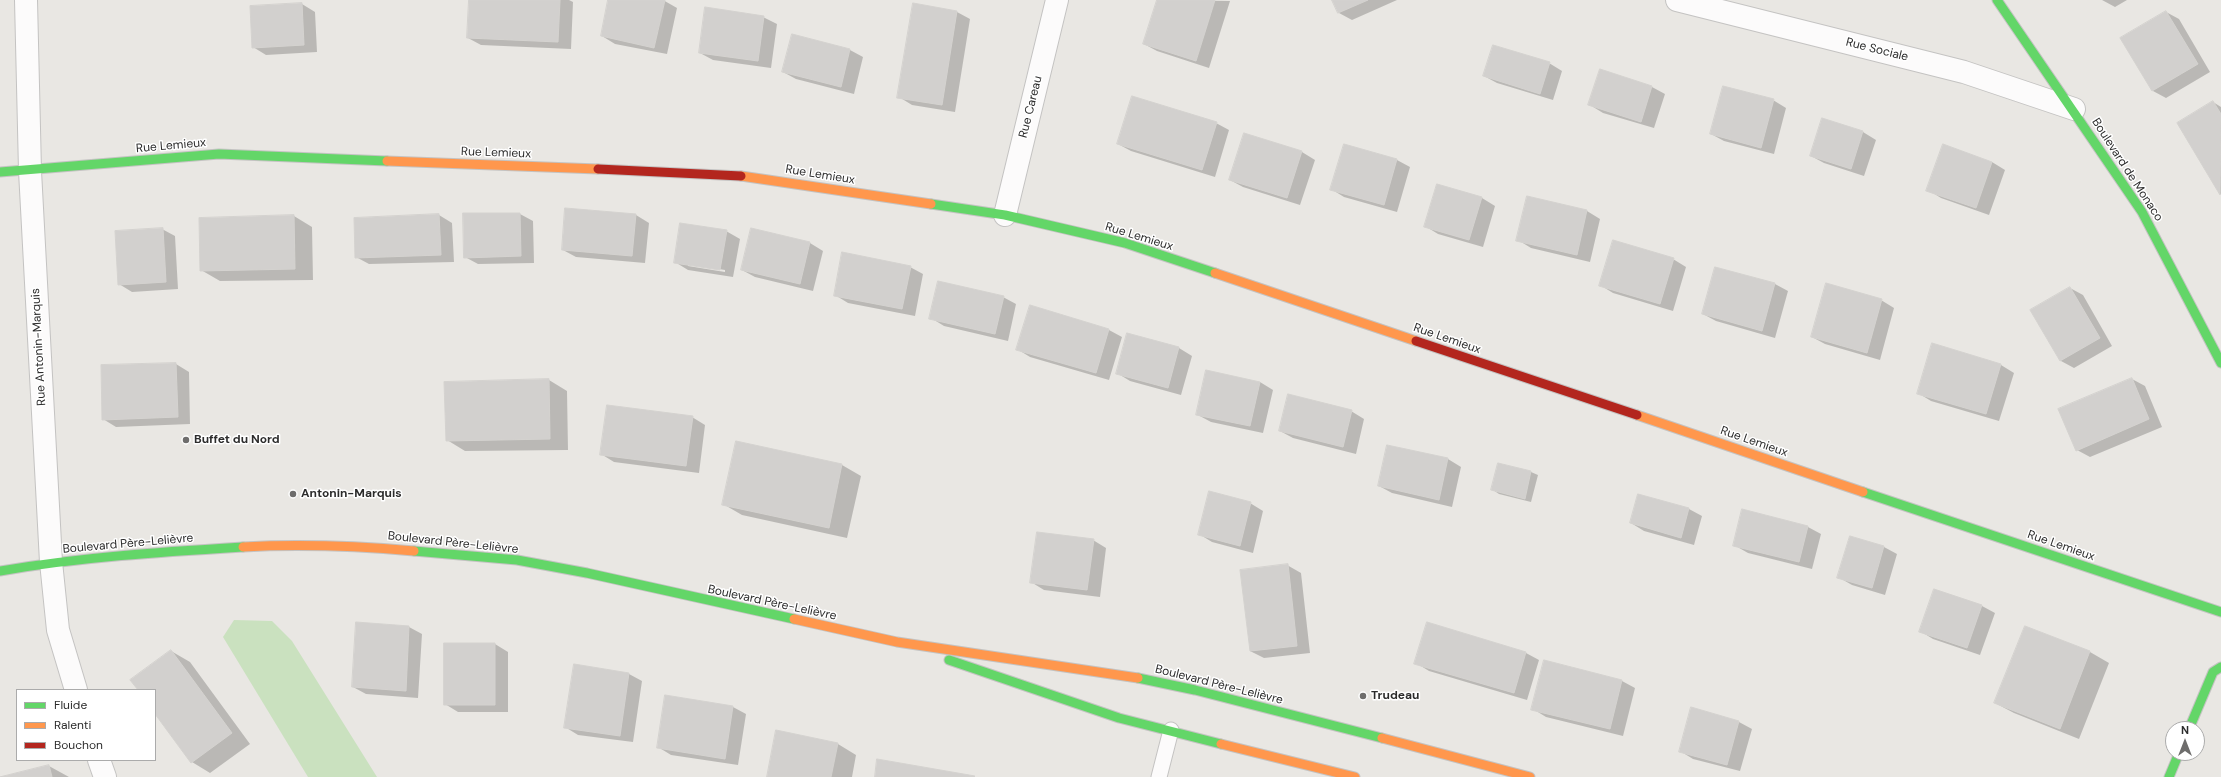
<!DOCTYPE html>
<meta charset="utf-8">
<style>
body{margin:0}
#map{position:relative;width:2221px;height:777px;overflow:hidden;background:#e9e7e3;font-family:"DM Sans",sans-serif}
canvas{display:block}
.legend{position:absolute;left:16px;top:689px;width:140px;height:72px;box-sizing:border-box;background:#fff;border:1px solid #ababab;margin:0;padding:5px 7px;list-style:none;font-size:12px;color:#2c2c2c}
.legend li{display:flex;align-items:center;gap:8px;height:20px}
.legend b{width:20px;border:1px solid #ababab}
.north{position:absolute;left:2165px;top:721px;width:40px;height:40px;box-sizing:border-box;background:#fff;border:1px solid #ababab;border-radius:50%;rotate:0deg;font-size:11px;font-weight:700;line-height:16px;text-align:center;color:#2c2c2c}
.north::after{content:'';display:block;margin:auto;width:14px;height:18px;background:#6e6d6c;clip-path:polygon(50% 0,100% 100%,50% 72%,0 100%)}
</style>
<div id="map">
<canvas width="2221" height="777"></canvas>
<ul class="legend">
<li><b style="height:5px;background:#63d668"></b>Fluide</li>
<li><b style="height:5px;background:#ff974d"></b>Ralenti</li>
<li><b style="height:5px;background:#b3261e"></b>Bouchon</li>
</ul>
<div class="north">N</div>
</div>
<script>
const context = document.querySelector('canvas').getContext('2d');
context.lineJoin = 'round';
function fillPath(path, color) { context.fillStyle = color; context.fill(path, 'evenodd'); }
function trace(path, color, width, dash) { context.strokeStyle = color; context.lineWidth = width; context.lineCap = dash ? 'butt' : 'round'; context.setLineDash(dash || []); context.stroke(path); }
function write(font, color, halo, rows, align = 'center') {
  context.font = font + ' "DM Sans",sans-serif'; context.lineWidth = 3; context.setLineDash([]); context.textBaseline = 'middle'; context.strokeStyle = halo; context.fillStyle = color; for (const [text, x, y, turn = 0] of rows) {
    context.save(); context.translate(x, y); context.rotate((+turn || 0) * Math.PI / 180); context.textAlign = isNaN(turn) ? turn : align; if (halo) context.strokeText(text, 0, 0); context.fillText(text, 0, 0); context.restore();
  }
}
fillPath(new Path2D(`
 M234,620L272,621L292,641L377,777H308L223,637Z`), '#cae1bf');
fillPath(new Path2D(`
 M470,0H569L573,2L571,49L481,45L468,38Z
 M609,0H663L677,8L667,54L615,44L602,36Z
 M1158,0L1230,1L1209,68L1157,51L1144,44Z
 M1333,0H1397L1352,20L1339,13Z
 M2102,0H2127L2115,7Z
 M302,4L315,12L317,52L266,55L253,47Z
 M957,12L970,19L955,112L912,105L899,97Z
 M2166,12L2179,19L2210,72L2166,98L2153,91L2121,38Z
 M763,17L777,24L771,68L713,60L700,53Z
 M793,35L850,50L863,57L854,94L796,79L783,72Z
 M1549,63L1562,71L1553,100L1497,83L1484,76Z
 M1600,70L1652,87L1665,94L1654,128L1603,113L1590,105Z
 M1773,100L1786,108L1774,154L1724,141L1711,134Z
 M2213,102L2221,107V195L2178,123Z
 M1823,119L1863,132L1876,140L1864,176L1824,163L1811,156Z
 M1216,123L1229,130L1215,177L1131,151L1118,144Z
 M1245,134L1302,152L1315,160L1300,205L1243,187L1230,180Z
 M1397,160L1410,167L1397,212L1344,197L1331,189Z
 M1992,162L2005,170L1989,215L1941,198L1928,190Z
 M1437,185L1482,198L1495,206L1483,247L1438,234L1425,226Z
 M1528,197L1587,211L1600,219L1590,262L1531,248L1518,240Z
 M520,214L533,221L534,263L478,264L465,257Z
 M439,215L452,223L454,262L369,264L356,257L355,219Z
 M636,215L649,223L645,263L576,257L563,250Z
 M294,216L312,227L313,280L220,281L201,270Z
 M162,229L175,236L178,289L132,292L119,284Z
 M752,229L810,243L823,251L813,291L755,277L742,270Z
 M726,231L740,239L733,277L688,270L675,262ZM688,264L725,270V272L688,266Z
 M1673,259L1686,267L1673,311L1613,293L1600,285Z
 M910,267L923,274L915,316L848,303L835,295Z
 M1716,268L1775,284L1788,291L1775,338L1716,321L1703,314Z
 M2070,288L2083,295L2112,346L2074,368L2061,361Z
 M1003,297L1016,304L1008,341L944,326L931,318Z
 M1881,300L1894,308L1880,360L1825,344L1812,337Z
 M1109,330L1122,337L1109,380L1030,357L1017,349Z
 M1128,334L1179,348L1192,356L1181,395L1130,381L1117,373Z
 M1933,345L2001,365L2014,373L1999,421L1931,401L1918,393Z
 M176,364L189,372L190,424L116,427L103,419Z
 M2132,379L2145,386L2162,427L2090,457L2077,450Z
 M549,380L567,391L568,450L465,451L447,440Z
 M1260,382L1273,390L1263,433L1211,422L1198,415Z
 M1351,411L1364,419L1356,454L1293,438L1280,431Z
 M692,417L705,425L699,473L614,462L601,454Z
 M737,442L842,465L861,476L847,538L742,515L723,504Z
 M1448,459L1461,467L1452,507L1392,493L1379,486Z
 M1499,464L1531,472L1538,475L1531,502L1499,494L1493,490Z
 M1638,495L1689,509L1702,516L1694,545L1644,531L1631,523Z
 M1250,503L1263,511L1253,553L1212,542L1199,534Z
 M1743,510L1808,527L1821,534L1812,569L1748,553L1734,545Z
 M1850,537L1884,547L1897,554L1885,595L1852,585L1838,577Z
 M1093,540L1106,548L1100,597L1044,590L1031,582Z
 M1287,565L1301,573L1310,653L1264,658L1250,651Z
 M1982,606L1995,613L1980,655L1933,639L1920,631Z
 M357,623L409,627L422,634L418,698L366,694L353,687Z
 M1428,623L1526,653L1539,660L1527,700L1429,671L1416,663Z
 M2025,627L2090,652L2109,663L2079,739L2014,713L1995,703Z
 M445,644H495L508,652V712H458L445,704Z
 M171,651L190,662L250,744L210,773L192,762L155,712V690H139Z
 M1545,662L1622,681L1635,688L1623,736L1546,717L1533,709Z
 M575,665L629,674L642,681L633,742L578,735L565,727Z
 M733,707L746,714L738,765L671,755L658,747Z
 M1739,722L1752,729L1740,771L1693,759L1680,751Z
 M838,744L856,755L852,777H768Z
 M49,766L69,777H2Z`), '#0003');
const building = new Path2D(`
 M469,0H560L558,42L467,38Z
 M608,0H665L654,48L601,36Z
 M1157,0H1215L1196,61L1143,44Z
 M1332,0H1368L1338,13Z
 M302,3L304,45L252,48L250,6Z
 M913,3L957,11L942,105L897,98Z
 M705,7L764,16L758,61L699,53Z
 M2166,11L2198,64L2152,91L2120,38Z
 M792,34L850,49L841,87L782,72Z
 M1493,45L1550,62L1540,94L1483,76Z
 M1600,69L1652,86L1641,122L1588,105Z
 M1723,86L1774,99L1761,148L1710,134Z
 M1132,96L1217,122L1202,170L1117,144Z
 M2213,101L2221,114L2220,195L2177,123Z
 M1822,118L1863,131L1851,169L1810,156Z
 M1244,133L1302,151L1287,198L1229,180Z
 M1344,144L1397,159L1384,205L1330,190Z
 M1943,144L1992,162L1976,208L1926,191Z
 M1437,184L1482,197L1469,240L1424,227Z
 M1527,196L1587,210L1577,255L1516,241Z
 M565,208L636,214L632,256L562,250Z
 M463,213H520L521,256L464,258Z
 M439,214L441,255L355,258L354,218Z
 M294,215L295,269L200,271L199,218Z
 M680,223L727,230L720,270L674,263Z
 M163,228L166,282L118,285L115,231Z
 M751,228L810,242L800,284L741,270Z
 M1613,240L1674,258L1660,304L1599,286Z
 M842,252L911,266L902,309L834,296Z
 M1715,267L1775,283L1762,331L1702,314Z
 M938,281L1004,296L995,334L929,319Z
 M1826,283L1882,299L1867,353L1811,337Z
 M2070,287L2100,338L2060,361L2030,310Z
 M1030,305L1109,329L1096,373L1016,350Z
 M1127,333L1179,347L1168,388L1116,374Z
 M1932,343L2001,364L1986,414L1917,394Z
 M176,363L178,417L102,420L101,365Z
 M1206,370L1260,382L1250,426L1196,415Z
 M2132,378L2149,419L2076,451L2058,409Z
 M549,379L550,439L446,441L444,382Z
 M1288,394L1352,410L1343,447L1279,431Z
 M607,405L693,416L686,466L600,455Z
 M736,441L842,464L829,528L722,505Z
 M1387,445L1448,458L1439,500L1378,486Z
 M1498,463L1531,471L1525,499L1491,490Z
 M1209,491L1251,502L1240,546L1198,535Z
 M1638,494L1689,508L1681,538L1630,523Z
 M1742,509L1808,526L1799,562L1733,546Z
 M1037,532L1094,539L1087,590L1030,583Z
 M1850,536L1884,546L1872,588L1837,578Z
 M1288,564L1297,646L1250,651L1240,570Z
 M1934,589L1982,605L1967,648L1919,632Z
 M356,622L409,626L406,691L352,687Z
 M1427,622L1526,652L1514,693L1414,664Z
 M2025,626L2090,651L2060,729L1994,703Z
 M444,643H495V705H444Z
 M171,650L232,733L191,763L155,714V690H138L130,680Z
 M1544,660L1622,680L1610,729L1531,710Z
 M574,664L629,673L620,736L564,728Z
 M665,695L733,706L725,759L657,748Z
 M1691,707L1739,721L1727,765L1679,752Z
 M776,730L838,743L831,777H767Z
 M877,759L975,776L974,777H875Z
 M49,765L52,777H0Z`);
fillPath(building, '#d2d0ce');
trace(building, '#d4d2cf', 1);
const lane = new Path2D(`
 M1159,777L1171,730`);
const street = new Path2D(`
 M26,0L30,171L51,562L58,630L76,690
 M1677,0L1964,72L2074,109
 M1005,215L1057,0
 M99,760L105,777`);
const fast = new Path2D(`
 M1997,0L2142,212L2221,363
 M0,172L219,154L387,161
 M931,204L1005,215L1125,243L1215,273
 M1863,492L2221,612
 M414,551L517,560L587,573L794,619
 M0,571C81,557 161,552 243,547
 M949,660L1119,718L1221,744
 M1138,678L1195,690L1382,738
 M2189,729L2213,672L2221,667
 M2169,777L2179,753`);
const slow = new Path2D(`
 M387,161L598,169
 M741,176L931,204
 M1215,273L1416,341
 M1637,415L1863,492
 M243,547C300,544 357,546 414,551
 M794,619L897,642L1138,678
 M1382,738L1530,777
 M1221,744L1355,777`);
const jam = new Path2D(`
 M598,169L741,176
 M1416,341L1637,415`);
trace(lane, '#c4c3c2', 17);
trace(street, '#c4c3c2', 24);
trace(fast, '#c4c3c2', 11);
trace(slow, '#c4c3c2', 11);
trace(jam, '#c4c3c2', 11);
trace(lane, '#fcfbfb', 15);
trace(street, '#fcfbfb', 22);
trace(fast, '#63d668', 9);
trace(slow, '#ff974d', 9);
trace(jam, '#b3261e', 9);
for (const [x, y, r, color] of [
 [186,440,4,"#6e6d6c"],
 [293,494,4,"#6e6d6c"],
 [1363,696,4,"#6e6d6c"]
]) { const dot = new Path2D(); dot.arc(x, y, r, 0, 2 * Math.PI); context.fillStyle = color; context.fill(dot); trace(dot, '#fff', 1.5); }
write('12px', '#2c2c2c', '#fff', [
 ["Rue Sociale",1877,50,14],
 ["Rue Careau",1031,107,-76],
 ["Rue Lemieux",171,146,-5],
 ["Rue Lemieux",496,153,2],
 ["Boulevard de Monaco",2127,170,57],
 ["Rue Lemieux",820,175,9],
 ["Rue Lemieux",1139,237,17],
 ["Rue Lemieux",1447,339,19],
 ["Rue Antonin-Marquis",39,347,-93],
 ["Rue Lemieux",1754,442,19],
 ["Boulevard Père-Lelièvre",453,543,6],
 ["Boulevard Père-Lelièvre",128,544,-5],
 ["Rue Lemieux",2061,546,19],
 ["Boulevard Père-Lelièvre",772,603,12],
 ["Boulevard Père-Lelièvre",1219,685,14]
]);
write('bold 12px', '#2c2c2c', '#fff', [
 ["Buffet du Nord",194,440],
 ["Antonin-Marquis",301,494],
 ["Trudeau",1371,696]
], 'left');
</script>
